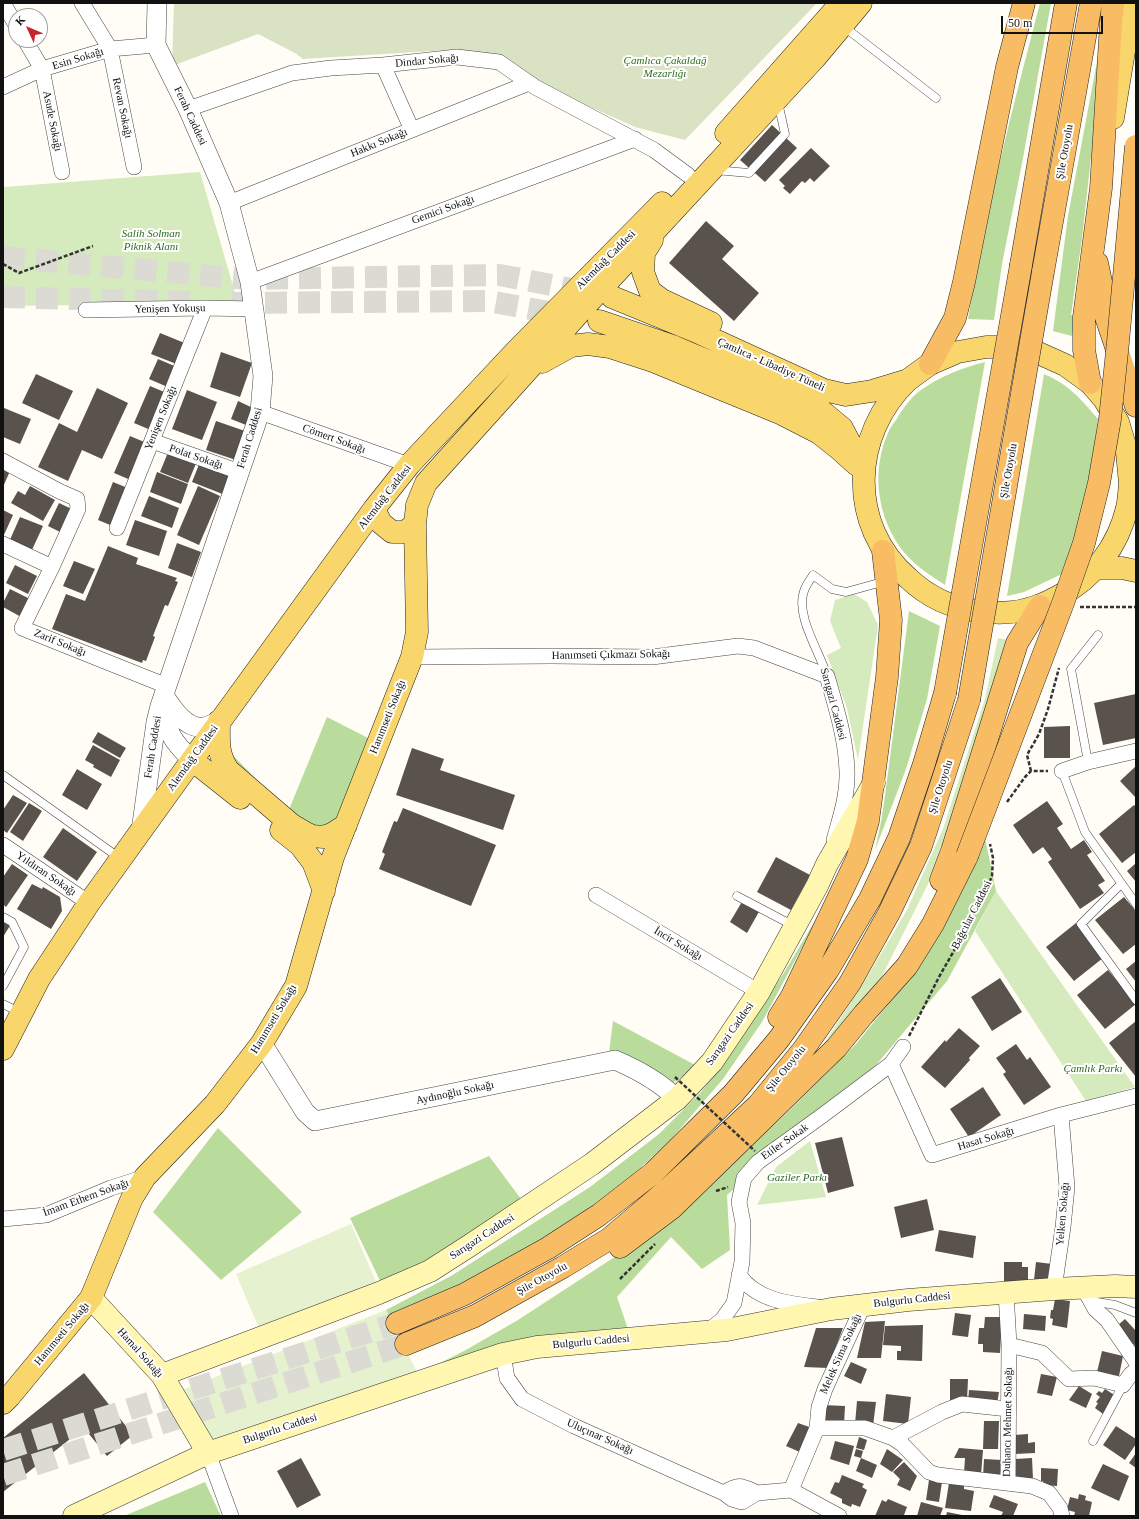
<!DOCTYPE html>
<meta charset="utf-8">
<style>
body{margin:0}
#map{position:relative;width:1139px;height:1519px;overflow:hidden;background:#fffdf5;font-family:Georgia,serif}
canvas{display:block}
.frame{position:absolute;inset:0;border:4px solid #111;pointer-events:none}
.north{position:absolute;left:8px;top:8px;width:40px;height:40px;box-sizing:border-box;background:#fff;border:1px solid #a0a0a0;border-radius:50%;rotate:314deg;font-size:11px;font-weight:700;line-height:16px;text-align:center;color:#111}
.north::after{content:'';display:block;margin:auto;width:14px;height:18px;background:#c4262e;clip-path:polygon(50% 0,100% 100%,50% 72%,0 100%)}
.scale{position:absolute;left:1001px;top:16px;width:102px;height:18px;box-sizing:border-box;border:2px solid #111;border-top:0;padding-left:5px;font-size:12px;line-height:14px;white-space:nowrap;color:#111;-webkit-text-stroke:3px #fff;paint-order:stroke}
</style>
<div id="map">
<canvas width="1139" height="1519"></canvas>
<div class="frame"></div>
<div class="north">K</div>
<div class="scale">50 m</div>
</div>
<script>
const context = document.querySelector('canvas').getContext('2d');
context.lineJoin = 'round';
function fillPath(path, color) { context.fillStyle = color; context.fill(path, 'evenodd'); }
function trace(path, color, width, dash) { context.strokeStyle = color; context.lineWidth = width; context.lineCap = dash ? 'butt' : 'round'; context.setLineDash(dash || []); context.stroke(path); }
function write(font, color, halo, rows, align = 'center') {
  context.font = font + ' Georgia,serif'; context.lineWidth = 4; context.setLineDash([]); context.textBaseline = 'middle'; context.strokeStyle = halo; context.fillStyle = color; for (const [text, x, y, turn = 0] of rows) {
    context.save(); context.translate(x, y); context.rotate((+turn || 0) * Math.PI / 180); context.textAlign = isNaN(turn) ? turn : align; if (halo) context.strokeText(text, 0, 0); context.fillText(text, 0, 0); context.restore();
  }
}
fillPath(new Path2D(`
 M200,172L238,303L3,306V184L4,187Z
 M854,594L867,602L878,625L858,760L847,708L827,655L841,648L830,621L835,600Z
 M998,638L1008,640L931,878L878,984L820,1050L866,979L907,910L943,829L985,699Z
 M996,891L1135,1087L1086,1101L975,931Z
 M810,1141L826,1197L757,1205L776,1167Z`), '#d5ebbd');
fillPath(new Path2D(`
 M1040,3H1051L1023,158L1002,264L994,320L968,319C985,212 1013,107 1040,3Z
 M1099,51L1094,157H1091L1082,238L1071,315L1075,316L1072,336L1053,331L1068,216Z
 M985,362L945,585C930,575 915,566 903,551C877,518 871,471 888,433C890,427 896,421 899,415C905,406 912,396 921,390C941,376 962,368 985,362Z
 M1044,374C1068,384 1081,399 1098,419L1090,475L1075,536L1062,574L1024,592L1007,596Z
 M909,611L940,626L927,699L906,769L875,850L881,822L885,796Z
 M327,717L370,739L334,836L306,837L212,769L224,746L288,812Z
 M985,838L996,891L947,981L876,1065L727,1195L730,1250L702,1269L671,1237L617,1297L628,1329L418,1374L464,1351L518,1320L653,1232L714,1181L794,1106L856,1044L903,986Z
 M828,899L762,1022L723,1079L673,1137L593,1213L394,1325L386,1310L451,1276L590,1187L659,1134L701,1092L733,1051L785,971Z
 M613,1021L697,1066L666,1088L609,1053Z
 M218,1128L302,1212L221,1280L153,1212Z
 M489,1156L524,1203L384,1289L350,1218Z
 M205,1482L221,1516H124Z`), '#b9dc9c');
fillPath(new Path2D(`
 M174,3H817L685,140L635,127L539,84L514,63L490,54L449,50L303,59L295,53L258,34L172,66Z`), '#d9e3c4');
fillPath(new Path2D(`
 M351,1224L377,1284L261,1333L236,1274Z
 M386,1310L418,1374L217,1451L182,1390Z`), '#e6f2cf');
fillPath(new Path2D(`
 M772,125L797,148L765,182L740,160Z
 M811,148L830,166L814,182L810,178L805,183L802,181L790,194L783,188L785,186L779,180Z
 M706,221L734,246L722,259L759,293L734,321L669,263Z
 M160,333L187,344L179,365L151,354Z
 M221,352L252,363L240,397L210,387Z
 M158,359L179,368L170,388L149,379Z
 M36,374L73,391L59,420L22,403Z
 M150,386L169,394L153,431L134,423Z
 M97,388L128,403L102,459L82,450L68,481L38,467L59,423L77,432Z
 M187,390L217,402L202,440L172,429Z
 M238,401L253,408L246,425L231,419Z
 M4,408L31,419L20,444L3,437Z
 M216,421L245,431L236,460L206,450Z
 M130,436L149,444L133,481L114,473Z
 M169,450L197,461L188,483L160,472Z
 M200,462L233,474L225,495L192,482Z
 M3,467L10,471L3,487Z
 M157,472L188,484L181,504L150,492Z
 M113,482L130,489L115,527L98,520Z
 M30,486L55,500L43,521L11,503L18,491L25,495Z
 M198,486L220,496L199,545L177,535Z
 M149,496L179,508L172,528L141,516Z
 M59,503L76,511L64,534L48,526Z
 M3,510L13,515L3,537Z
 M20,517L43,526L31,552L9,542Z
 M135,520L167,531L159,556L126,545Z
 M177,543L201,552L192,577L168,568Z
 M108,546L138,558L136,564L177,578L175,581L178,582L168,606L165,605L153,636L155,637L146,661L143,660L142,663L52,629L66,594L85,601Z
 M74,561L95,569L83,594L63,586Z
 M15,565L37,576L28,594L6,583Z
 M10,589L32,600L23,618L3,607V603Z
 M1136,694V738L1103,745L1094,703Z
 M1070,726V758H1044V727Z
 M98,732L126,748L120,758L92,742Z
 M93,745L120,760L111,777L93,767L94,765L85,760Z
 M412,748L444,759L440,770L515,795L503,830L396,795Z
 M1136,766V798L1120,781Z
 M77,769L102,784L87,810L62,795Z
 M13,795L27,803L7,833L3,830V810Z
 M1047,801L1063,824L1057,828L1071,849L1084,840L1092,852L1087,855L1105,881L1098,885L1104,893L1080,909L1048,862L1052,859L1043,847L1033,854L1013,825Z
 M29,803L42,811L23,841L10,832Z
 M1134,805L1136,807V852L1122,863L1099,834Z
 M403,808L496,845L471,906L379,869L385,854L382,852L394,821L397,822Z
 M63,828L97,852L77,881L43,857Z
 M776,857L810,875L791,910L757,892Z
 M1136,863V882L1127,871Z
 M12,864L28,875L6,907L3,904V877Z
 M32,884L42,889L43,887L60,897L62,911L51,929L17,909Z
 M1124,897L1136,911V944L1123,954L1095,920Z
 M743,900L760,910L747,933L730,922Z
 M3,920L11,924L3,937Z
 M1076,923L1103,958L1074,981L1046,947Z
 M1136,961V982L1126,969Z
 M1108,970L1136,1004L1105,1029L1077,995Z
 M1000,978L1022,1012L992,1031L971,997Z
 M1136,1021V1077L1109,1043Z
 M959,1028L980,1046L969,1058L970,1060L945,1088L921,1067L945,1040L946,1042Z
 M1016,1044L1027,1060L1030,1057L1051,1087L1024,1105L1003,1074L1006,1072L996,1058Z
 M983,1087L1001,1115L969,1137L950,1109Z
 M842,1137L854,1186L828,1193L815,1143Z
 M927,1199L934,1230L901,1238L894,1207Z
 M939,1230L976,1236L973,1258L935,1251Z
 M1004,1262H1022V1267H1028V1282H1004Z
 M1036,1262L1052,1264L1050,1282L1034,1280Z
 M1055,1299L1070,1301L1067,1328L1052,1325L1053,1319L1050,1318L1051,1310H1053Z
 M955,1313L971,1315L968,1337L952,1335Z
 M1024,1314L1046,1316L1045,1331L1023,1329Z
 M985,1317H1002L1000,1353L983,1352V1344H978L979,1328H984Z
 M1125,1319L1136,1331V1347L1117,1326Z
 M885,1321L881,1358H857L865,1322Z
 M923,1325L922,1361L897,1360V1351H901V1346L883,1345L885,1326Z
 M816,1328H843L828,1368L804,1367Z
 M1102,1351L1123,1356L1119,1376L1097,1372Z
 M851,1362L867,1369L861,1384L844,1376Z
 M84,1373L133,1435L107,1456L84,1428L3,1492V1438Z
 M1041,1374L1057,1377L1052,1396L1037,1393Z
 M950,1379H968L967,1401H950Z
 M1079,1386L1092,1394L1086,1408L1069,1400Z
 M1105,1389L1116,1396L1103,1414L1095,1408L1098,1403L1096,1402L1100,1397L1096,1394L1099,1391L1102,1393Z
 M969,1390L999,1392L997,1404L968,1402Z
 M886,1394L911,1397L908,1424L883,1421Z
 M857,1401L876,1402L873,1426L855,1424Z
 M823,1405L845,1406L844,1425L822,1424Z
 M984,1421H999L998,1449H983Z
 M798,1423L812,1428L802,1453L786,1446Z
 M1116,1426L1136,1439V1444L1125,1460L1103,1445Z
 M1028,1434V1443L1035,1442V1453L1015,1454L1014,1435Z
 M859,1437L867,1440L864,1450L856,1448Z
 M835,1441L854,1446L849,1465L830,1459Z
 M959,1448L983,1450L981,1475L964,1473L965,1458H954Z
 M856,1449L863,1451L861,1458L854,1456Z
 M887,1449L903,1460L892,1472L880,1464Z
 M1136,1453V1468L1129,1463Z
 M301,1458L321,1495L297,1508L277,1471Z
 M861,1458L877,1465L872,1478L856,1471Z
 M1032,1458L1033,1479H1016L1015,1459Z
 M984,1459L1002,1460L1001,1478L983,1477Z
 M904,1462L917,1476L910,1491L897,1485L900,1479L893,1472Z
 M1103,1464L1129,1476L1119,1501L1091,1488Z
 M1041,1468L1058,1469L1057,1486L1043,1485V1481H1041Z
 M842,1475L864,1484L862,1487L867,1490L860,1507L852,1504L851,1507L842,1503V1499L830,1493L835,1482L839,1483Z
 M929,1480L942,1482L939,1502L926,1500Z
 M949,1483L964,1485V1489L974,1491L971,1511L945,1508Z
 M1079,1494L1086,1496L1085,1500L1092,1502L1089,1516H1074L1075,1512L1067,1510L1070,1497L1078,1499Z
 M994,1495L1018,1504L1013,1516H1001L1003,1512L989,1507Z
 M888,1499L907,1507L904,1515L907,1516H875L882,1500L886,1502Z
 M921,1502L943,1508L940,1516H917Z
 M947,1512L962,1515V1516H946Z`), '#5a524d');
trace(new Path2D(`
 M3,257L246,279L500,275L592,293
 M3,297L190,302
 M232,303L488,301L570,316`), '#dbdad3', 22, [22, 11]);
trace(new Path2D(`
 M3,1450L397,1323
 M3,1475L406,1344`), '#dbdad3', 22, [22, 11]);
const service = new Path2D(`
 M843,26L936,98
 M715,170L749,173L785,134L778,102
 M827,676C820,652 795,616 804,591C806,585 810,580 813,575L832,589L846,592L886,581
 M1088,762L1071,669L1098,635
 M1062,771L1085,832L1136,904
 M3,775L121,859
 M1121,884L1081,924L1136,1000
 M737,896L794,926
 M3,917L12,922L24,947L3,986
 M3,1004L21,1013
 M1091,1301L1115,1305L1136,1313
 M1093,1441L1123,1385`);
const minor = new Path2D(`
 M3,3L16,25
 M82,3L110,49L134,167
 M25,40L42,69L62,172
 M383,65L412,130
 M3,87L42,69L110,49L156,45
 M188,109L292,73L331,68L383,65L457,57L499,62L535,87L654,150L688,175
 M229,203L529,83
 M250,282L635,139
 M86,310L205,308L254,309
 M1127,371L1136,280
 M260,412L409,465
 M152,441L240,472
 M3,461L59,491L77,499L78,509L52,567
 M117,528L205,308
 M3,544L52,567L22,628L167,686
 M412,657L551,656L652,657L738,646L754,648L827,676C836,707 846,739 847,771C848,795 840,818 834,840
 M1062,771L1088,762L1136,751
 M3,845L89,903
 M596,895L759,992
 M891,1064L932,1155L1061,1115L1136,1096
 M3,1219L46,1215L111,1188L145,1177
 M739,1275C756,1300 789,1304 817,1307
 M1083,1287L1095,1309L1107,1320L1136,1362
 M1054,1289L1063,1227L1067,1187L1061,1115
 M1006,1292L1009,1345L1008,1483
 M708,1331L722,1320L734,1303L742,1262L743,1223L739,1202L744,1178L758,1162L823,1115L891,1064L903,1047
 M1009,1345L1042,1353L1069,1379L1094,1378L1123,1385L1131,1374L1136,1370
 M503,1354L507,1378L522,1399L574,1426L692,1479L724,1493L732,1499L742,1502
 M817,1428H865L893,1438L902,1444L929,1472L938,1475L1032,1486L1049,1493L1060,1508L1062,1516
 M893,1438L942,1412L962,1404L1008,1409
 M208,1453L231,1516
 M791,1490L839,1516
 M724,1493C739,1483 742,1486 757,1493
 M742,1502L757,1493L791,1490L817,1428L819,1407L825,1389L863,1306`);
const tertiary = new Path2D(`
 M164,695C172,708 186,730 204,727C209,726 214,723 219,721
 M165,705C166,732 172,741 192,760
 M141,831L156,722L160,706L260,412L263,376L250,282L229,203L188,109L156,45L157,3
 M262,1043L305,1112L315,1121L615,1060C636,1069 660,1082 677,1099`);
const secondary = new Path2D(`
 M91,1298L162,1375L208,1453
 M162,1375L379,1293L430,1271L469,1246L592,1164L677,1099L712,1062L759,992L817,886L827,864L874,783
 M74,1516L208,1453L503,1354L537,1347L727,1330L831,1309L908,1300L1054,1289L1115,1286L1136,1287`);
const primary = new Path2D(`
 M1113,118L1132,3
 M726,133L841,3
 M652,240L644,253L643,272L650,291L662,300L711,323
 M612,297L695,331L824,390L846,395L872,391L908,380L930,364L958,352L986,347H1011L1034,351L1065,365L1090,383L1104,399L1118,422L1127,452L1130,484L1136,501
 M599,321L675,347L818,408L842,428L852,447L856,461
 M542,362L571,346L588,344L610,347L653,361L780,413L819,433L838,448L857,465
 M908,380C851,434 847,525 908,578C927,596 951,608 978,611C998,614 1021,613 1040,605C1047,603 1053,599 1059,596C1094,578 1118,546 1127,508C1129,500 1129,492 1130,484
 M374,509L381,523L392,532H405L415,524
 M1096,568H1122L1136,571
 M219,721C219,741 217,753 228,770L292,825L304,832L312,836L323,837L332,834L346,825
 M192,760L240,798
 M281,830L300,845L313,862L324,891
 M3,1049L39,979L89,903L192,760L374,509L409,465L515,352L662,203
 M3,1403L10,1396L91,1298L132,1198L145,1177L215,1104L262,1043L296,986L333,857L412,657L417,632L415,524L417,505L426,483L589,302L815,58L861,3`);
const trunk = new Path2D(`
 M1097,263L1104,296L1105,314L1136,406
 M1021,265L1066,3
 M1043,272L1091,3
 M930,364L955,318L964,282L1007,67L1024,3
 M1090,383L1084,350V317L1101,188L1111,23L1113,3
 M941,880L952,851L1017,643L1040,606
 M779,1017L792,996L857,859L868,821L887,677L891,620L883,551
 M620,1247L672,1208L836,1048L864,1014L907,966L933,924L967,856
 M397,1323L465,1294L548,1248L599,1215L653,1173L733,1094L779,1039L828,970L870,899L899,838L924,764L945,693
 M406,1344L475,1316L563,1267L609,1239L667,1190L758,1105L803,1050L850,983L889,913L921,846L969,700`);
trace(service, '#444', 9);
trace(minor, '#444', 16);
trace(tertiary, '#444', 20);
trace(secondary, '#333', 23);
trace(primary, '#222', 23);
trace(trunk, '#222', 23);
trace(new Path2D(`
 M3,264L19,273L93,246
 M1080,607H1136
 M1031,771L1027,755L1039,734L1048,709L1059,668
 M1007,802L1025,777L1031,771H1048
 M909,1036L939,977L968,926L988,886L992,876L993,858L990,844
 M716,1191L728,1187
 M620,1279L655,1244`), '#333', 2.5, [4, 2]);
trace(service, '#fff', 8);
trace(minor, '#fff', 15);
trace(tertiary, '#fff', 19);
trace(secondary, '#fff6b0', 22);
trace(primary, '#f9d66b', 22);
trace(trunk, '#f7bc64', 22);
const trunkBridge = new Path2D(`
 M945,693L1021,265
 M969,700L1043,272
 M967,856L1063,603L1084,543L1099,483L1110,419L1118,342L1136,146`);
trace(trunkBridge, '#222', 23, []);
trace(new Path2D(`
 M675,1077L755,1151`), '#333', 2.5, [4, 2]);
trace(trunkBridge, '#f7bc64', 22);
write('11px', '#111', '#fff', [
 ["Esin Sokağı",78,59,-17],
 ["Dindar Sokağı",427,61,-5],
 ["Revan Sokağı",122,108,78],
 ["Ferah Caddesi",190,116,65],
 ["Asude Sokağı",52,121,79],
 ["Hakkı Sokağı",379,143,-22],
 ["Şile Otoyolu",1065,152,-80],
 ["Gemici Sokağı",443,210,-20],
 ["Alemdağ Caddesi",606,260,-45],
 ["Yenişen Yokuşu",170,309,-1],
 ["Çamlıca - Libadiye Tüneli",771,365,24],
 ["Yenişen Sokağı",161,418,-68],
 ["Ferah Caddesi",250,438,-73],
 ["Cömert Sokağı",334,439,20],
 ["Polat Sokağı",196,457,19],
 ["Şile Otoyolu",1009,471,-80],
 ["Alemdağ Caddesi",385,497,-52],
 ["Zarif Sokağı",60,643,22],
 ["Hanımseti Çıkmazı Sokağı",611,655,-1],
 ["Sarıgazi Caddesi",833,704,75],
 ["Hanımseti Sokağı",388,717,-68],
 ["Ferah Caddesi",153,747,-81],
 ["Alemdağ Caddesi",193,758,-54],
 ["Şile Otoyolu",941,787,-72],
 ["Yıldıran Sokağı",46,874,34],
 ["Bağcılar Caddesi",972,915,-63],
 ["İncir Sokağı",678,944,31],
 ["Hanımseti Sokağı",274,1019,-59],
 ["Sarıgazi Caddesi",730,1034,-55],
 ["Şile Otoyolu",786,1069,-51],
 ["Aydınoğlu Sokağı",455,1093,-12],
 ["Hasat Sokağı",986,1139,-17],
 ["Etiler Sokak",785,1142,-35],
 ["İmam Ethem Sokağı",86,1198,-20],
 ["Yelken Sokağı",1063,1214,-85],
 ["Sarıgazi Caddesi",482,1237,-33],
 ["Şile Otoyolu",542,1279,-29],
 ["Bulgurlu Caddesi",912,1300,-6],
 ["Hanımseti Sokağı",62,1334,-50],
 ["Bulgurlu Caddesi",591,1342,-5],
 ["Hamal Sokağı",140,1353,48],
 ["Melek Sima Sokağı",841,1354,-66],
 ["Duhancı Mehmet Sokağı",1008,1422,-89],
 ["Bulgurlu Caddesi",280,1429,-18],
 ["Uluçınar Sokağı",600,1437,24]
]);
write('italic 11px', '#2f6b1f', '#fff', [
 ["Çamlıca Çakaldağ",665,61],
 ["Mezarlığı",665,74],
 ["Salih Solman",151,234],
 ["Piknik Alanı",151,247],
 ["Çamlık Parkı",1093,1069],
 ["Gaziler Parkı",797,1178]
]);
</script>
